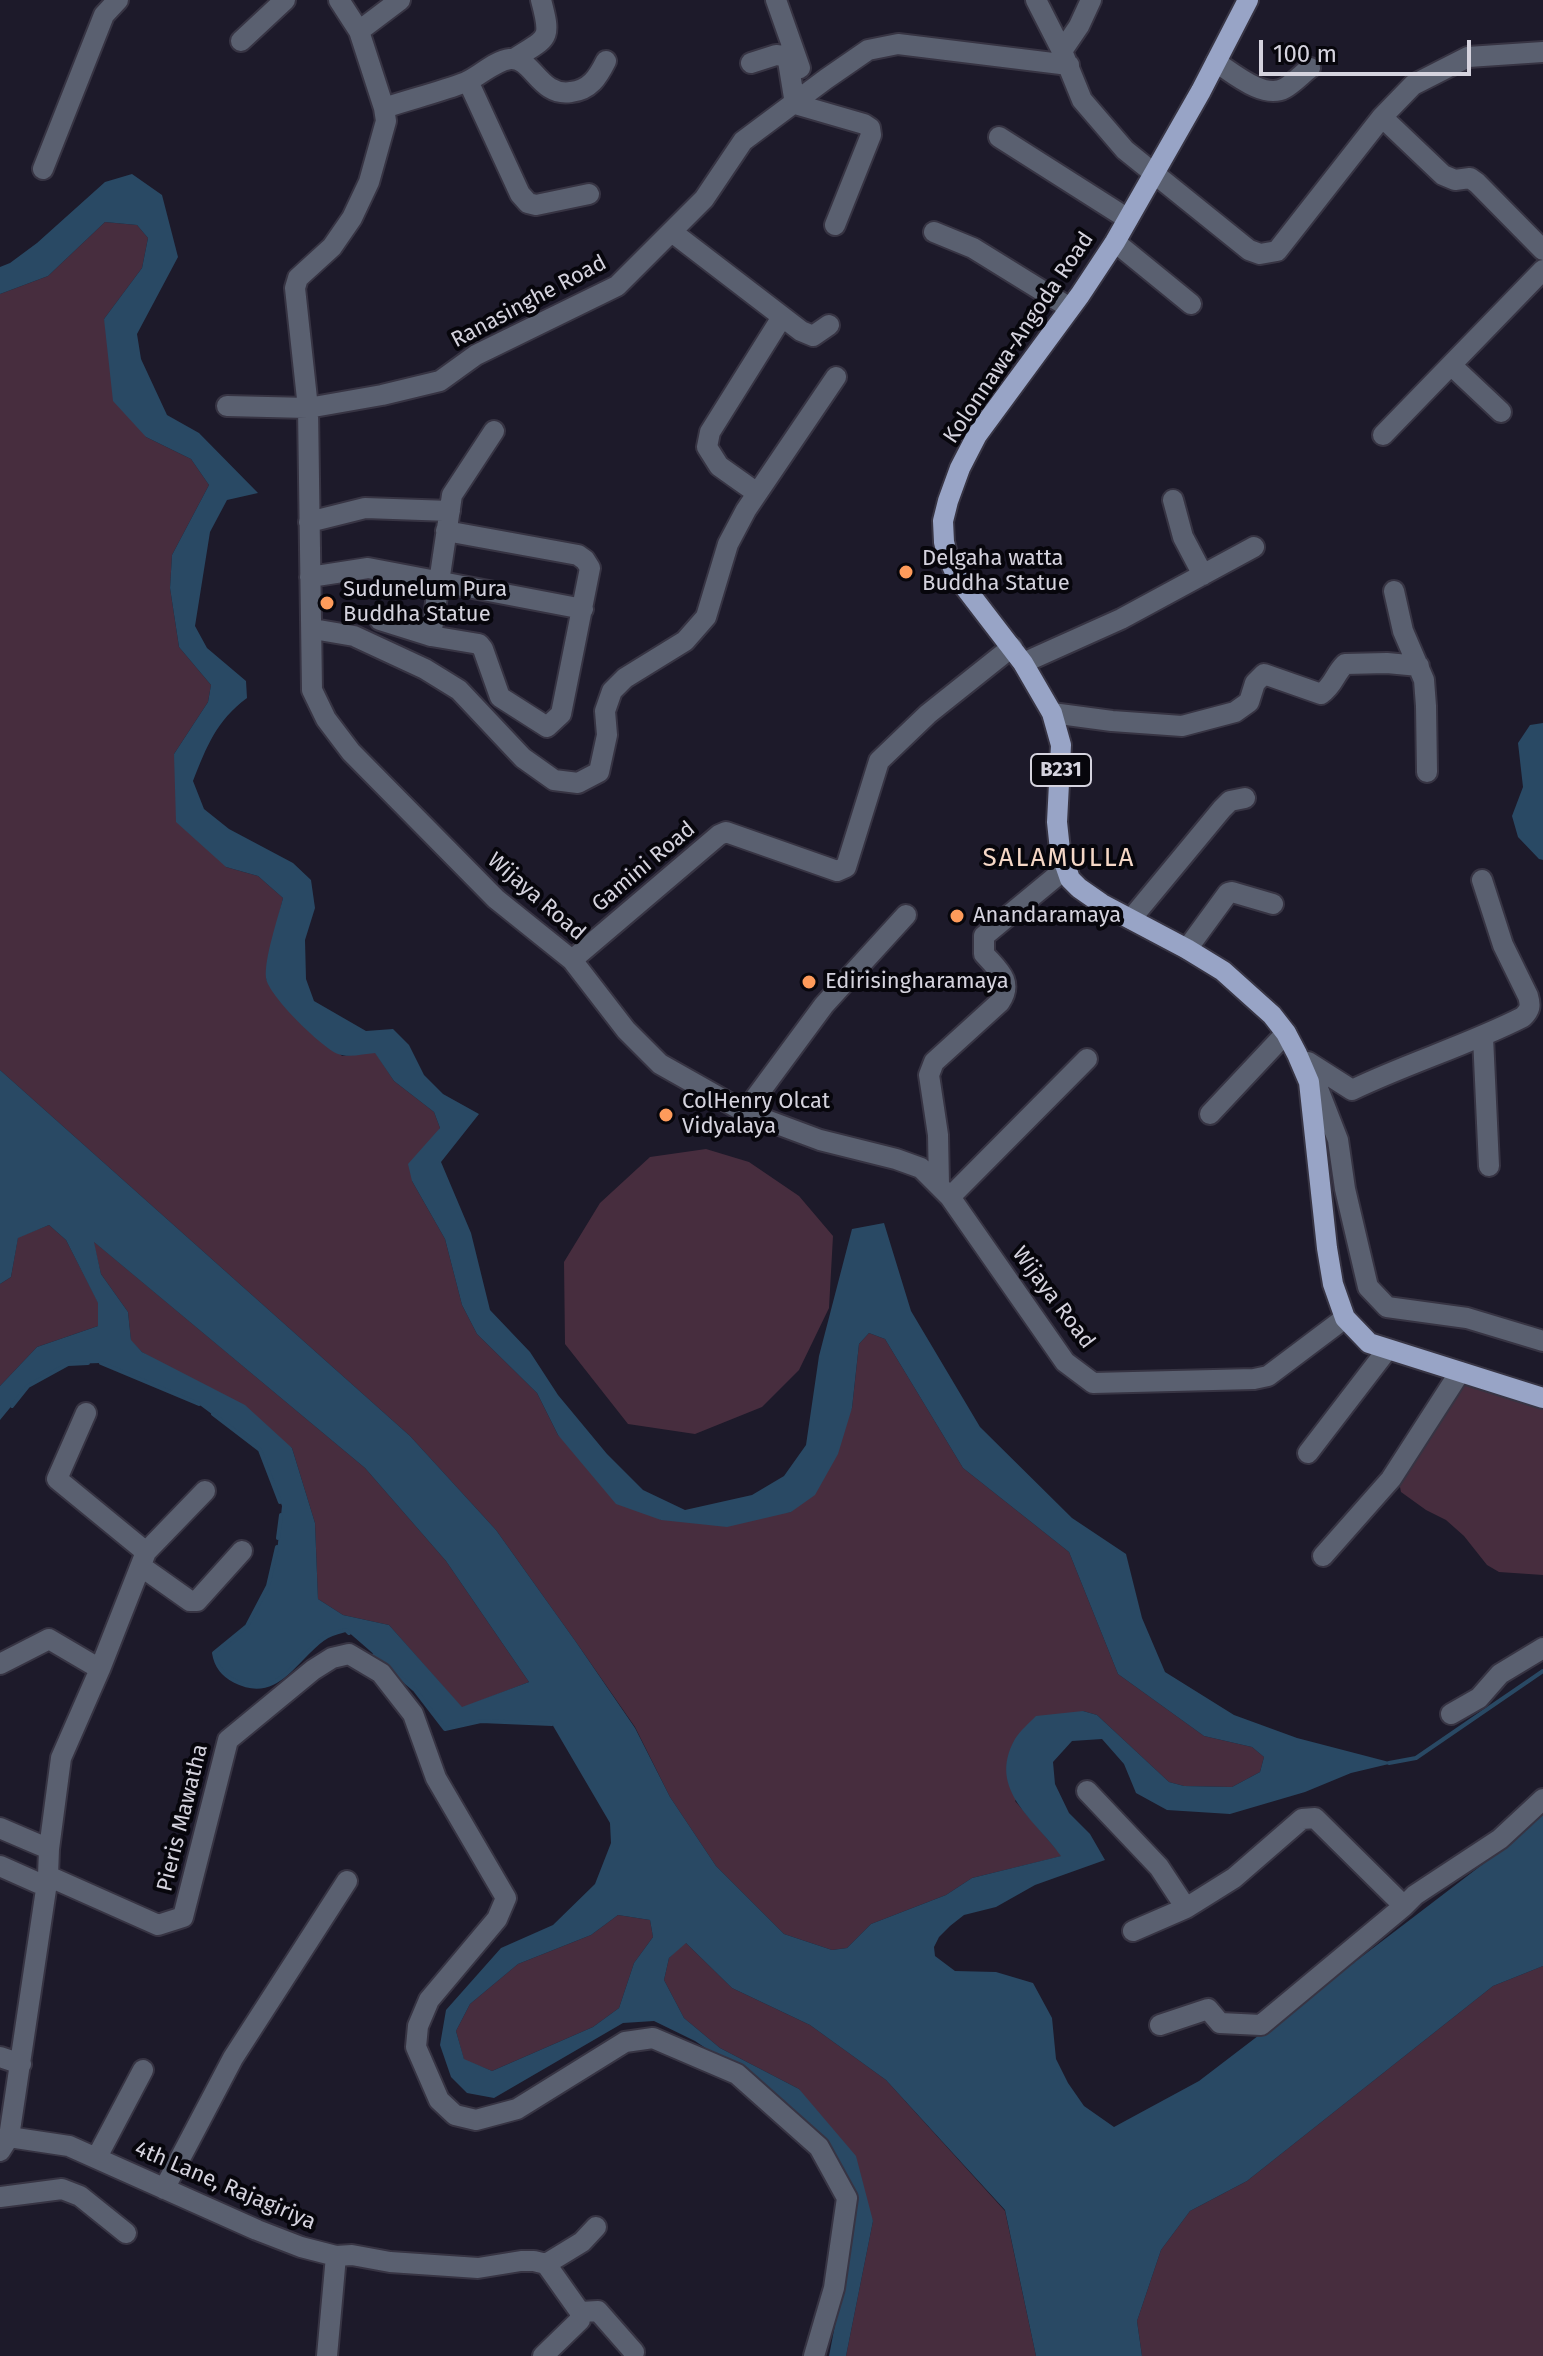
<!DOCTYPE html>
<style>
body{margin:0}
#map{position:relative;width:1543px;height:2356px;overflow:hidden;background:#1d1a2a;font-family:"Fira Sans",sans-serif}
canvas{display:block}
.scale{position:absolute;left:1259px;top:40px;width:212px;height:36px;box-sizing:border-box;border:4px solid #d5d3de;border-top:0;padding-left:10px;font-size:24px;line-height:28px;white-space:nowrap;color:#d5d3de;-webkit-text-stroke:6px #07060c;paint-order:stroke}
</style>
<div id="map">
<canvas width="1543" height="2356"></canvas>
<div class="scale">100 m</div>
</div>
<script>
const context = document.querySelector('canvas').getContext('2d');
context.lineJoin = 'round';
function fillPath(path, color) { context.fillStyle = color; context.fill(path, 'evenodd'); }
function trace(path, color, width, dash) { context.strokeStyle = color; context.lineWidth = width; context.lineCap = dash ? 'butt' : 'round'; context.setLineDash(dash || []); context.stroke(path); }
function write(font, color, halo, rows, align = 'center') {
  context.font = font + ' "Fira Sans",sans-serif'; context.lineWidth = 8; context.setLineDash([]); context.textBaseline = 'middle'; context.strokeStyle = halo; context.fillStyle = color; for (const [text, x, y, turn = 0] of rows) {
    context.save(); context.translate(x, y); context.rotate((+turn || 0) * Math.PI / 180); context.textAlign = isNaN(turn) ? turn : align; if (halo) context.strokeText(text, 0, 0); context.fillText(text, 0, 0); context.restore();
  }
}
fillPath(new Path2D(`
 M105,222L137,225L148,238L142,268L104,319L146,437L191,459L209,485L172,555L170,588L179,647L211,685L208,702L174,754L226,867L258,876L283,898L268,962L266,979L342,1056L375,1052L394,1081L434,1112L440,1128L412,1181L445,1239L462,1305L477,1334L537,1393L558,1435L661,1520L791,1512L852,1408L859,1344L869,1333L885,1339L963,1468L1069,1552L1118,1674L1204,1736L1252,1747L1264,1757L1260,1772L1232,1787L1184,1786L1169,1782L1097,1715L1083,1711L1015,1801L1062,1856L972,1878L946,1895L871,1924L847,1948L832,1950L784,1934L716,1866L670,1797L635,1727L576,1642L496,1530L410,1436L0,1070V294L48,276Z
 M706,1149L749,1162L799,1196L833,1236L829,1308L799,1370L762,1407L695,1434L628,1424L565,1344L564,1262L600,1203L650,1157Z
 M49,1225L66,1240L98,1302V1326L37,1347L0,1386V1284L11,1277L18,1237Z
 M93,1241L365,1468L446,1561L529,1682L462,1708L389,1625L343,1615L318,1599L315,1523L292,1448L142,1352L131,1341L128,1312L101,1274Z
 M1465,1385L1543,1409V1575L1499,1572L1487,1565L1464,1536L1446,1520L1426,1510L1401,1492L1399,1482L1460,1386Z
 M618,1915L650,1920L653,1937L634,1963L619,2008L593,2027L492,2071L464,2060L456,2031L470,2004L518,1964L591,1935Z
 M685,1942L732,1988L810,2025L886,2080L1005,2211L1036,2356H846L873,2221L799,2089L720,2048L684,2018L664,1980L669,1958Z
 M1543,1966V2356H1142L1137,2321L1161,2250L1190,2211L1247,2181L1493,1986Z`), '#472d3e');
fillPath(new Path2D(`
 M132,174L162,195L178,257L137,334L141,359L167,415L199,433L258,493L227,500L210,532L195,626L207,648L246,681L247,698C216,721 207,746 193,781L204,809L229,829L293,863L311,880L315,908L305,940L306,979L314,1001L366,1031L393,1029L409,1045L424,1075L443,1094L479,1114L441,1162L471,1233L490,1310L530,1352L558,1395L607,1454L643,1490L685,1510L752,1495L784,1476L806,1445L819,1356L852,1229L884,1223L911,1311L980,1427L1072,1518L1126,1554L1142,1618L1165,1672L1234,1715L1297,1738L1393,1763L1351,1773L1305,1792L1230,1814L1167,1810L1136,1793L1124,1764L1102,1739L1072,1741L1053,1762L1055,1784L1069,1813L1090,1834L1105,1860L1035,1885L996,1907L964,1915L950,1926L939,1937L934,1947L935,1956L955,1971L996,1972L1033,1983L1052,2018L1056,2059L1068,2083L1084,2106L1114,2127L1199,2081L1517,1838L1543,1812V1966L1493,1986L1247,2181L1190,2211L1161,2250L1137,2321L1142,2356H1036L1005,2210L886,2080L810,2025L732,1988L686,1943L669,1958L664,1980L684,2018L720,2048L799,2089L856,2156L873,2221L846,2356H829L854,2227L848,2183L767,2089L695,2041L654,2021L623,2023L494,2098L467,2093L451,2077L440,2045L446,2010L501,1948L553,1925L595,1884L611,1843L610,1823L552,1724L481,1721L445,1729L415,1690L346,1630C338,1632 329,1634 323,1639C294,1660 277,1702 235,1681C223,1675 216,1666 214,1653L247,1626L268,1586L277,1552L282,1506L260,1450L197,1403L101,1363L68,1364L28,1386L0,1420V1386L37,1347L98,1326V1303L66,1240L49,1225L18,1238L11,1277L0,1284V1070L410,1436L496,1530L576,1642L635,1728L670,1797L716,1866L784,1934L832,1950L847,1948L871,1924L946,1895L972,1878L1061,1856C1036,1820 986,1790 1015,1739C1020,1731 1029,1723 1036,1716L1083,1711L1097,1715L1169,1782L1184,1786L1232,1787L1260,1772L1264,1757L1252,1747L1204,1736L1118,1674L1069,1552L963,1468L885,1339L869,1333L859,1344L852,1408L838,1454L815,1495L791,1512L727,1527L661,1520L616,1504L558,1435L537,1393L477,1334L462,1305L445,1239L412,1181L408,1164L440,1128L434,1112L394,1081L375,1053C364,1054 348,1058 338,1054C321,1047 268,995 266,978C264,959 278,918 283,898L258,876L226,867L176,822L174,754L208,702L211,685L179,647L170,588L172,555L209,485L191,459L146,437L113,401L104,319L142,268L148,238L137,225L105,222L48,276L0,294V267L10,263L37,243L105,182ZM94,1242L365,1468L446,1561L529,1682L462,1707L389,1625L343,1615L318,1599L315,1523L292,1448L245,1405L142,1352L131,1340L128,1312L101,1274ZM618,1915L650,1920L653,1937L634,1963L619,2008L593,2027L492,2071L464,2059L456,2031L470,2004L518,1964L591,1935Z
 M1543,723V860L1539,859L1518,837L1512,816L1523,787L1518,743L1530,725Z`), '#294964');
trace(new Path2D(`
 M101,1363L199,1404
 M12,1406L28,1386L68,1364L88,1363
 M213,1414L260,1450L280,1502
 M278,1538L281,1515
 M277,1547L268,1586L247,1626L214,1653C216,1666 223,1675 235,1681C277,1702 294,1660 323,1639C329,1634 338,1632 346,1630L349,1633
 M374,1655L415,1690L445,1729L481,1721L552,1724
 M1389,1763L1416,1758L1543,1671`), '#294964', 4);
const minor = new Path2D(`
 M339,0L359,31L384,108L386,121L369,182L352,218L332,247L298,278L295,288L308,408L312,690L326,719L351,752L496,899L572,960L626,1030L660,1064L745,1112L820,1140L896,1159L921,1168L950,1197L1065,1362L1093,1383L1254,1379L1268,1376L1345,1318
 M776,0L800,68
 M1036,0L1062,51L1082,100L1125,150L1249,250L1260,254L1277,251L1382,117L1413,85L1468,57L1543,52
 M359,31L400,0
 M241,41L285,0
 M1062,51L1079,26L1091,0
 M514,59C548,37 552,41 541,0
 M1216,62C1233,73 1264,100 1285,88C1294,83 1302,74 1310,68
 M751,63L776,55L784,56L788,61L795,104L864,124L870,128L871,135L835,225
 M468,81L520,194L528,203L536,205L589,194
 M384,108C411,99 440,92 466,82C480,76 494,61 510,59C533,57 539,97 571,92C590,90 598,77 606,61
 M1382,117L1443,175L1455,180L1470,178L1477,183L1543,250
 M999,137L1128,219
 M43,169L104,15L118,0
 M672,232L801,331L813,336L829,325
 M934,232L973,248L1070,308
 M1115,242L1191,304
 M1451,365L1501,412
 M227,406L308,408L382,395L440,381L476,355L617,286L704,199L743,141L826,79L868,50L898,44L1069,65
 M1383,435L1543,270
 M757,493L719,466L707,447L710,432L782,317
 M1173,500L1183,537L1203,575
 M309,522L365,508L450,511
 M310,577L368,568L583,609
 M1394,591L1403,631L1424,680L1426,706L1427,772
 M380,620L431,636L479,644L483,649L500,697L547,727L561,714L590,568L585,560L578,555L446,531
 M313,629L354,636L425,669L459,690L523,758L554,780L578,783L599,772L607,735L605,711L612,691L625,678L685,641L706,617L728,544L746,510L836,377
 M431,636L452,495L494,431
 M1023,663L1121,619L1254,547
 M1052,713L1112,721L1182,726L1235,712L1249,702L1255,683L1264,674L1321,694C1334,685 1334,675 1345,664L1387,663L1419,666
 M1131,919L1222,809L1230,801L1245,798
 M1187,949L1228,893L1232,892L1273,904
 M572,960L719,835L726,832L837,871L846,867L879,761L928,714L1012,647
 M1483,1037L1489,1166
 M1308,1062L1352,1090C1408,1063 1468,1045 1523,1017C1530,1010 1531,1006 1528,996L1503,945L1482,880
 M1310,1068L1338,1140L1345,1189L1368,1287L1387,1307L1467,1318L1543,1341
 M745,1112L824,1005L906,915
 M1210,1114L1286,1033
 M939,1184L938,1135L929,1075L934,1062L1000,1002C1014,981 998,970 984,954V936L1065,869
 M950,1197L1087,1059
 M86,1413L57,1479L146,1552
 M1308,1453L1387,1350
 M1323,1556L1391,1479L1460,1372
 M142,1567L190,1601H197L242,1551
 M0,1664L49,1639L100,1669
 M1451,1714L1479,1698L1500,1674L1543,1648
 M1087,1791L1159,1867L1186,1908
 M0,1828L49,1849
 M0,1866L45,1886
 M48,1876L158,1925L183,1917L228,1740L313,1670L332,1658L349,1654L381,1673L413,1714L436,1778L506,1898L497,1919L429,2000L418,2026L416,2047L439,2100L455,2115L476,2120L517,2109L625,2042L653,2038L737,2074L819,2147L847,2198L834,2288L814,2356
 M1133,1931L1186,1908L1234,1878L1302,1819L1315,1818L1404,1906
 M1160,2025L1208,2009L1220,2023L1261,2025L1404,1906L1415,1895L1500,1839L1543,1799
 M0,2057L21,2064
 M9,2137L69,2146L257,2230L301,2247L336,2256L352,2255L390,2262L478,2268L521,2261H534L546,2264L580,2312V2320L543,2356
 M0,2151L9,2137L48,1876L49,1849L61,1758L100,1669L146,1552L205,1491
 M97,2157L143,2070
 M164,2189L233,2058L347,1881
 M0,2197L62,2189L80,2196L126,2233
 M546,2264L582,2242L596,2227
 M580,2312L598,2311L634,2352
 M327,2356L336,2256`);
const major = new Path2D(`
 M1248,0L1201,91L1115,242L1080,295L977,435L960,468L948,501L943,521L944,542L947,554L957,577L1023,663L1052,713L1061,745L1057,822L1060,850L1070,879L1079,888L1102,904L1187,949L1223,971L1272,1015L1286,1033L1297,1054L1309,1082L1327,1248L1333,1284L1345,1318L1369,1343L1543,1398`);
trace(minor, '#373443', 24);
trace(major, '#373443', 24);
trace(minor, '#5a6070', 20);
trace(major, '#98a4c6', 20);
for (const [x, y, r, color] of [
 [906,572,8,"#ff9b5b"],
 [327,603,8,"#ff9b5b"],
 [957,916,8,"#ff9b5b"],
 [809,982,8,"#ff9b5b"],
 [666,1115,8,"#ff9b5b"]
]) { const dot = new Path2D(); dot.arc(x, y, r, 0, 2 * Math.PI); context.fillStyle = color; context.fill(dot); trace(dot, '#07060c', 3); }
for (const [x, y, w] of [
 [1061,770,60]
]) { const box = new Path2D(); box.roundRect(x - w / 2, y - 16, w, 32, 6); context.fillStyle = '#07060c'; context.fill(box); trace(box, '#d5d3de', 2); }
write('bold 20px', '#d5d3de', null, [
 ["B231",1061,770]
]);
write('22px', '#d5d3de', '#07060c', [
 ["Ranasinghe Road",529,302,-28],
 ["Kolonnawa-Angoda Road",1019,338,-56],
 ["Gamini Road",644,867,-40],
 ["Wijaya Road",536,897,41],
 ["Wijaya Road",1053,1298,53],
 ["Pieris Mawatha",183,1818,-76],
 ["4th Lane, Rajagiriya",225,2186,23]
]);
write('22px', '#d5d3de', '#07060c', [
 ["Delgaha watta",922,559],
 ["Buddha Statue",922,584],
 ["Sudunelum Pura",343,590],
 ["Buddha Statue",343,615],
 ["Anandaramaya",973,916],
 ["Edirisingharamaya",825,982],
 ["ColHenry Olcat",682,1102],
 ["Vidyalaya",682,1127]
], 'left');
context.letterSpacing = '2px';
write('26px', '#f5d7c6', '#07060c', [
 ["SALAMULLA",1059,859]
]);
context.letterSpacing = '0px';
</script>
